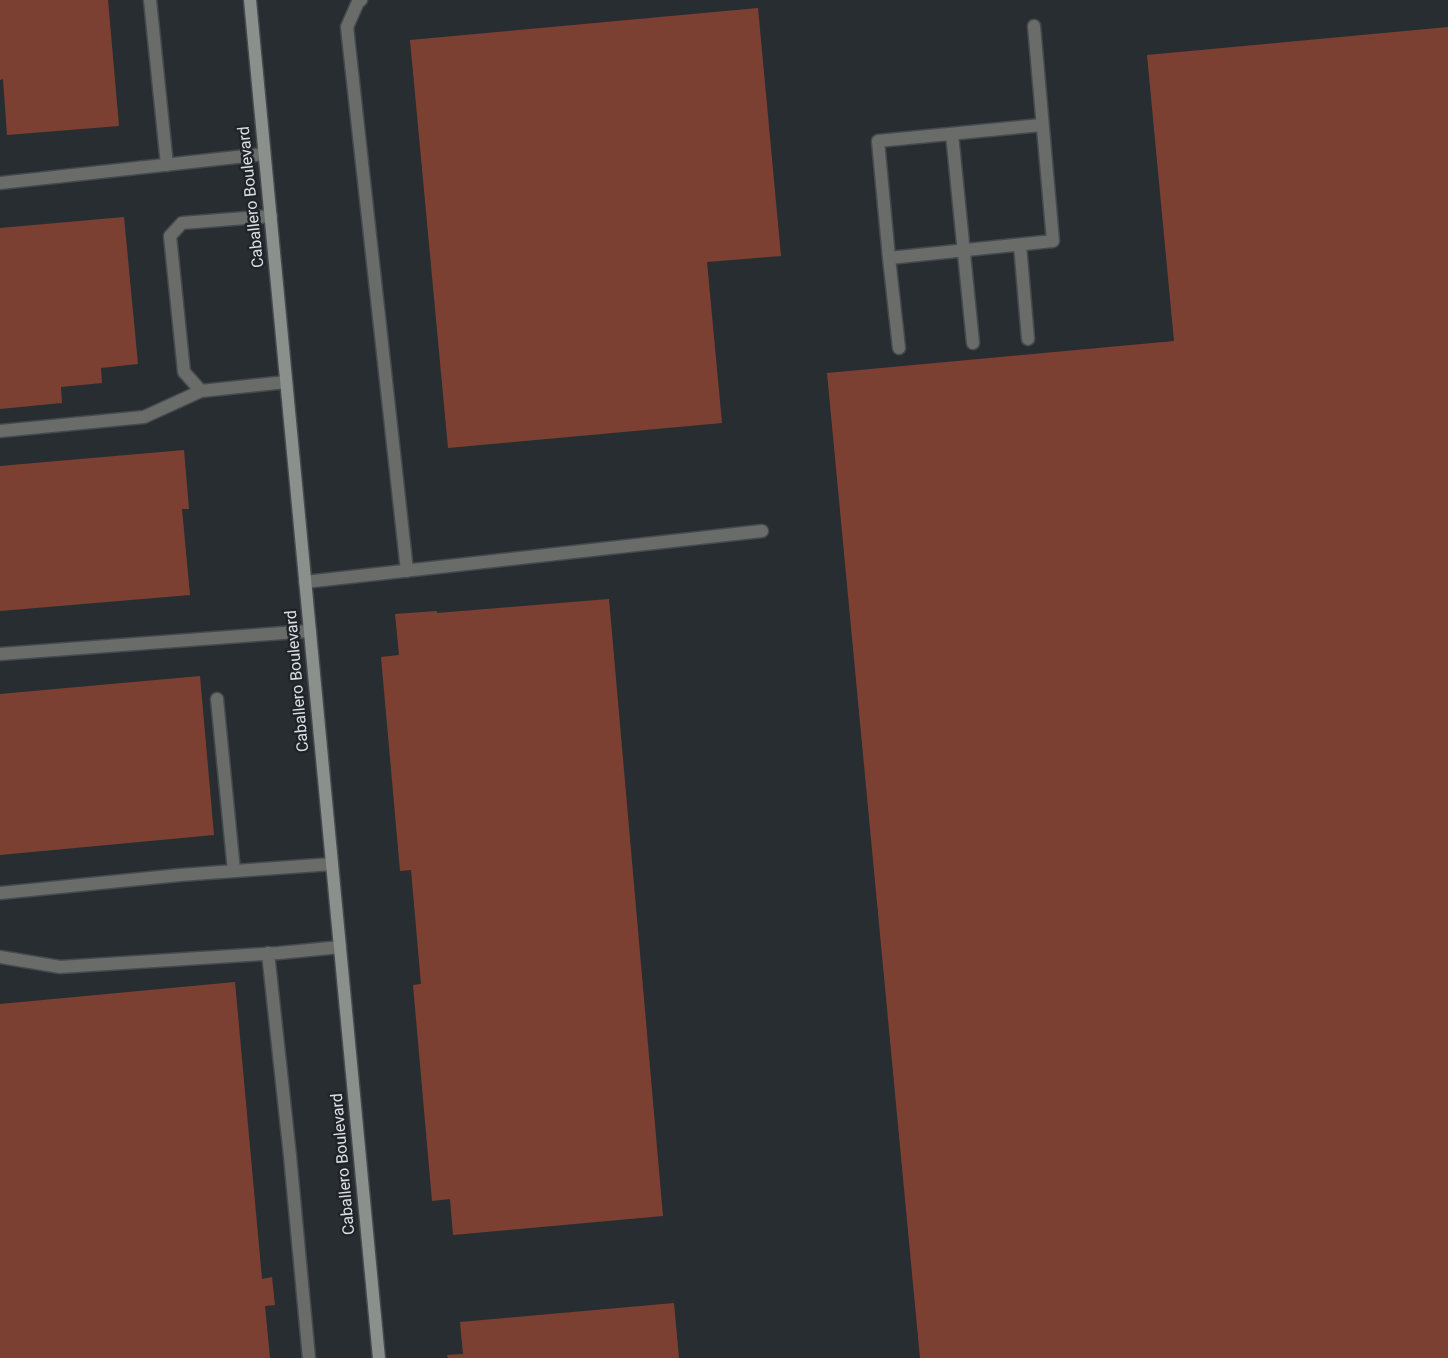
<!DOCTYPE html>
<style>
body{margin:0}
canvas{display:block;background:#282d32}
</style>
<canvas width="1448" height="1358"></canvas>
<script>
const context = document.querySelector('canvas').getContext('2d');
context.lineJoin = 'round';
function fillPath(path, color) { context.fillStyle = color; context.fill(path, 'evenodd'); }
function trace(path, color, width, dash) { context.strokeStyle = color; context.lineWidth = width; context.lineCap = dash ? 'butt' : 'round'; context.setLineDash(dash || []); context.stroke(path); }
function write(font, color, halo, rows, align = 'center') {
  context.font = font + ' Roboto,sans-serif'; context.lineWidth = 5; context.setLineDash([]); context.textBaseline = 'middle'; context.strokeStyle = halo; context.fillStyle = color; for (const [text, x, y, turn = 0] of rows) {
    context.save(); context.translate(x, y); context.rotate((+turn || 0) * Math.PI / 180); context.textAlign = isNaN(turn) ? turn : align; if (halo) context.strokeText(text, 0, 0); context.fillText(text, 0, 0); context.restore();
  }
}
fillPath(new Path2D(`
 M0,0H108L119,126L7,135L3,79L0,80Z
 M758,8L781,256L707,262L722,423L448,448L410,40Z
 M1448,27V1358H920L827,373L1174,341L1147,55Z
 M124,217L138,364L101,368L102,383L61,387L62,403L0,409V228Z
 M184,450L189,509H182L190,595L0,611V466Z
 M609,599L663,1216L453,1235L450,1199L432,1201L413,985L421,984L411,870L400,871L381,657L399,655L395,614L437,611V613Z
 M200,676L214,835L0,855V694Z
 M235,982L262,1279L272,1277L275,1305L265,1306L270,1358H0V1004Z
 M674,1303L679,1358H448L447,1355L463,1354L460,1322Z`), '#7b4032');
const lane = new Path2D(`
 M150,0L167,165
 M361,0L358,2L347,27L407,571
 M952,134L973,343
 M0,183L264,154
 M1020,245L1028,339
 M889,258L878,141L1041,125
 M899,348L889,258L1053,241L1034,26
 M201,391L184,372L170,236L182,223L271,216
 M0,431L144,417L201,391L286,382
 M305,582L762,531
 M0,654L310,631
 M217,699L234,871
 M0,893L180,875L332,864
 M268,953L290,1156L309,1358
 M0,957L60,967L279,953L340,947`);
const secondary = new Path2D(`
 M250,0L379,1358`);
trace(lane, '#454a4e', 15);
trace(secondary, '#454a4e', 15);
trace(lane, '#6a6c6a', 12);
trace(secondary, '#8c908c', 12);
write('16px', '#dde0e3', '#1f2428', [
 ["Caballero Boulevard",252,197,-96],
 ["Caballero Boulevard",298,681,-95],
 ["Caballero Boulevard",344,1164,-95]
]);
</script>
